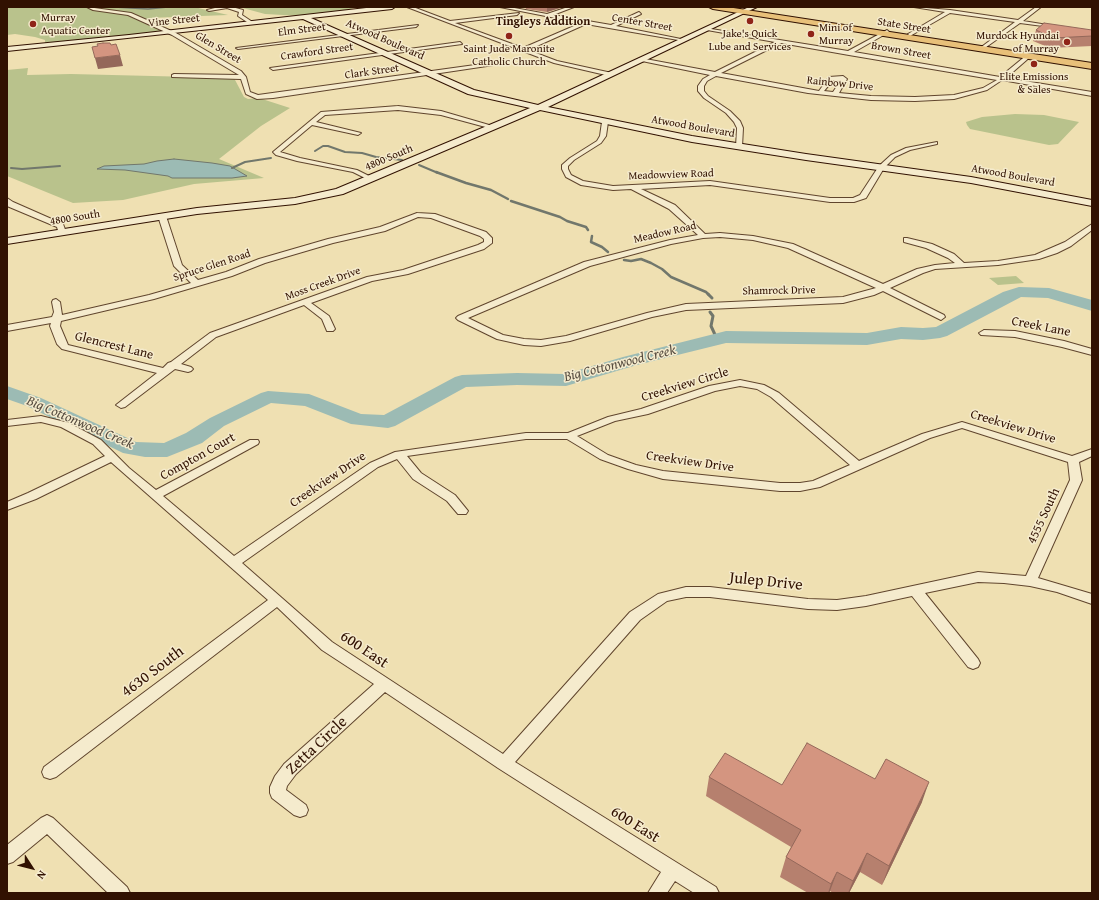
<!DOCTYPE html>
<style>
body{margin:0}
#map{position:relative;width:1099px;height:900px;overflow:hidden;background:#efe0b2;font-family:"Gentium Book Plus",serif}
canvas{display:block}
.frame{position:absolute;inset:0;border:8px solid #311101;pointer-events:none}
.north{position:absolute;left:12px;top:848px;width:40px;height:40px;-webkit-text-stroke:3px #f5ebcd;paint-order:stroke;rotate:126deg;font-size:11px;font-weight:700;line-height:16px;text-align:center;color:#311101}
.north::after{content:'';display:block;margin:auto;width:14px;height:18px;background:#311101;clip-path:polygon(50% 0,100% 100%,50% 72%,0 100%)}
</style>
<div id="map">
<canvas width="1099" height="900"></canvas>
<div class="frame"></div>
<div class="north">N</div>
</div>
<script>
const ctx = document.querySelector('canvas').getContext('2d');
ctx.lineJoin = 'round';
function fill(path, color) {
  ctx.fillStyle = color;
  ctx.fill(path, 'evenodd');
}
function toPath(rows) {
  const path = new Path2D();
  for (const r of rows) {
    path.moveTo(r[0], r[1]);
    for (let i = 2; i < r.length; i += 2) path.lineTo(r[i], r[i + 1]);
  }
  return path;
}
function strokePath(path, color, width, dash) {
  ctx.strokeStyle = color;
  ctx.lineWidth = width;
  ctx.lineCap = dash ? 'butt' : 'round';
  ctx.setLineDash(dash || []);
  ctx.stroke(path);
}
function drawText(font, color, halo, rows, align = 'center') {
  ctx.font = font + ' "Gentium Book Plus",serif';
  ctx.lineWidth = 3;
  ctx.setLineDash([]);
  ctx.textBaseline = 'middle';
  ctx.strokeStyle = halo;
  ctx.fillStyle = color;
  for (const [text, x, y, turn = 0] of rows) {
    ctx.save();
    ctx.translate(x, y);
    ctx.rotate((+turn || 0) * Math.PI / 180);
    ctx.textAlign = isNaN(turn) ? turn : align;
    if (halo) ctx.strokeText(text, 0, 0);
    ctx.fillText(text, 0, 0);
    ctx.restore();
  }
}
const green = toPath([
 [7,7,194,7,228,15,148,18,171,31,45,43,45,40,35,37,15,34,7,35],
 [239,7,348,7,356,10,301,16,265,14],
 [28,68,27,75,71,74,234,78,244,97,248,99,259,98,290,108,261,126,219,159,264,178,194,184,123,200,73,203,7,176,7,70],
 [1015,114,1044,115,1079,122,1058,144,1049,145,970,129,967,125,966,122,982,117],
 [1016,276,1024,283,998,285,989,278]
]);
const water = toPath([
 [174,159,212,163,230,166,247,176,232,178,172,178,168,176,125,170,97,169,104,166,144,164,157,161,174,159]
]);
const streamFar3 = toPath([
 [114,7,148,9,168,7]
]);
const streamFar2 = toPath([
 [315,151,323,146,328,146,345,152,362,153,376,157,402,160],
 [419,165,438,173],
 [11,168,22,169,60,166],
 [232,168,245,162,271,158]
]);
const streamFar1 = toPath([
 [436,172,466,183,491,190,508,199],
 [511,201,560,217,567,221,586,227,588,230],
 [592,236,591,242,602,247,608,252],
 [624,260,631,261,641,259,651,263,662,269,671,277,706,292,709,295]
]);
const stream = toPath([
 [708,294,712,298],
 [710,312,713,316,711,326,717,339]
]);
const river = toPath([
 [1019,287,1049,288,1092,300,1092,311,1048,298,1021,297,947,336,940,338,923,340,901,339,867,345,726,343,637,365,566,386,517,385,466,387,395,426,388,428,351,424,305,406,271,403,224,426,202,443,167,457,145,457,123,453,27,406,7,399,7,386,41,398,136,442,164,443,186,433,210,418,261,393,268,391,309,394,361,414,384,415,455,377,462,375,517,373,565,374,623,357,726,331,867,333,901,327,923,328,936,327,1003,292,1019,287]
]);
const street = toPath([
 [87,7,131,13,176,33,241,71,246,77,250,92,258,95,504,61,507,63,273,98,257,99,246,94,241,79,172,77,172,75,174,74,239,75,172,35,128,15,93,10,87,7],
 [219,7,232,7,243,10,242,15,254,23,250,24,238,16,239,12,227,8,209,11,207,10,219,7],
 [407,7,413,7,450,21,519,13,517,15,455,23,523,48,581,23,500,7,509,7,547,14,568,7,574,7,553,15,611,25,639,12,641,14,616,26,686,40,684,41,586,24,528,50,557,61,612,73,613,74,610,76,554,63,407,7],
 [914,7,950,10,1018,20,1036,7,1041,7,1023,21,1060,27,1058,28,1020,23,982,50,980,48,1015,22,950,13,910,36,908,34,945,12,914,7],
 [418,25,416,27,238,49,236,48,418,25],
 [705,28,848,51,887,30,889,32,854,52,1000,77,1028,54,1030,55,1030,57,1006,78,1092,92,1092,96,1002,80,987,90,954,99,915,101,871,100,808,93,716,76,707,81,704,86,704,91,708,96,730,111,740,121,743,128,742,147,739,149,736,147,737,128,734,122,726,113,704,98,698,91,698,86,703,79,710,75,637,60,640,58,715,72,775,42,707,30,705,28],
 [781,43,849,55,997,80,983,88,954,95,915,97,871,96,839,93,847,79,843,76,829,77,819,91,721,73,781,43],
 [833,80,841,80,833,92,824,91,833,80],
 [460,42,462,44,273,70,270,68,460,42],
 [398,106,441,111,496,127,493,129,441,115,398,110,325,115,316,122,361,133,358,135,312,125,280,152,300,158,357,170,373,178,374,179,371,181,353,172,297,161,276,155,273,152,321,112,398,106],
 [605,120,608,122,606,136,601,143,574,160,568,166,568,169,571,175,583,181,613,186,710,181,830,198,853,198,860,195,879,166,891,155,906,148,937,142,937,144,910,150,895,157,884,168,866,198,854,202,830,202,710,185,641,189,675,205,705,234,720,233,753,236,793,244,883,284,917,269,935,265,955,263,948,258,926,248,904,242,904,238,907,238,932,244,954,254,964,263,998,261,1035,255,1065,242,1092,224,1092,230,1071,246,1057,253,1039,259,998,265,935,269,923,273,890,288,944,315,945,317,941,320,883,291,874,295,843,303,686,310,652,317,570,341,541,346,524,345,497,339,458,320,456,318,458,316,584,262,670,240,698,235,669,209,631,189,613,190,581,185,566,177,562,169,562,165,570,158,597,141,600,136,602,122,605,120],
 [720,237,753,240,788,248,876,288,843,297,686,304,647,313,566,336,541,340,524,339,503,335,468,318,590,266,671,244,703,238,720,237],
 [7,198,13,202,63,224,66,232,65,234,59,234,57,227,7,206,7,198],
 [417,213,435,214,486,232,492,238,492,243,484,249,408,274,372,281,311,303,329,316,335,329,333,331,327,331,322,319,304,305,216,337,181,364,191,367,193,369,191,371,188,372,175,369,125,407,121,408,116,405,157,373,62,349,57,344,50,326,51,323,7,331,7,325,52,317,54,312,52,302,53,300,56,299,60,302,62,315,149,295,191,283,174,266,158,216,159,214,162,214,166,216,182,265,198,280,226,272,259,259,328,239,380,227,417,213],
 [418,217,431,218,480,236,484,239,484,242,478,245,403,270,367,277,210,333,171,362,168,363,163,368,68,345,60,326,61,321,154,299,232,276,265,263,333,243,385,231,418,217],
 [984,330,1015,331,1064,341,1092,349,1092,355,1062,347,1015,337,981,335,979,333,984,330],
 [740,380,764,385,779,393,859,461,922,434,962,422,1072,456,1092,449,1092,456,1079,462,1082,480,1038,578,1092,594,1092,604,1057,592,1030,586,1004,583,978,582,925,593,978,659,980,663,978,667,973,669,968,667,912,596,866,606,837,610,808,609,710,597,686,597,667,601,640,620,515,762,716,887,719,893,694,893,675,881,667,893,648,893,661,872,498,768,385,692,296,774,287,786,286,790,306,805,308,810,306,815,300,817,294,815,272,798,270,793,270,787,275,776,284,764,374,684,322,650,277,607,56,777,50,779,44,777,42,772,44,767,268,600,111,462,36,499,7,510,7,502,28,493,105,456,93,444,61,427,41,422,7,426,7,420,41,416,69,423,101,440,129,468,156,490,250,440,258,440,259,442,258,444,163,496,234,556,370,463,395,452,526,433,568,433,608,417,641,409,709,386,740,380],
 [740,386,757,389,771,397,850,465,813,481,800,483,780,483,663,471,636,465,608,455,577,436,615,421,648,414,715,391,740,386],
 [962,428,1068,462,1070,480,1026,576,978,572,866,596,837,600,808,599,710,587,686,587,658,594,630,612,503,754,332,642,242,563,378,467,397,459,413,479,447,501,458,514,466,514,468,511,455,495,421,473,407,456,526,439,567,439,600,459,628,469,663,479,780,491,800,491,820,487,930,438,962,428],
 [47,815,53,818,127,887,130,893,108,893,47,834,13,862,7,864,7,845,41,818,47,815]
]);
const secondary = toPath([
 [375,7,395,7,392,9,311,18,474,90,538,105,749,7,757,7,548,107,692,136,806,154,971,177,1092,200,1092,206,971,183,806,160,692,142,540,110,343,194,295,204,197,214,7,244,7,238,197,208,295,198,336,189,530,108,468,94,303,19,7,51,7,47,129,35,375,7]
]);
const primary = toPath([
 [709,7,727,7,1092,63,1092,69,713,9,709,7]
]);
const wall = toPath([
 [525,7,563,7,547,12,526,9],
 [1036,30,1092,30,1092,46,1050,48,1033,41],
 [709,777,782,785,875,779,922,802,882,885,860,872,849,893,833,893,830,891,829,893,808,893,780,877,786,857,791,847,706,796]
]);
const shadedWall = toPath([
 [547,7,563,7,547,12],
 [120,55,123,66,98,69,95,58],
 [929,782,922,802,882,885,889,866],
 [867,853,860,872,849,893,848,893,853,881],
 [837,872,830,891,829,893,828,893,831,884]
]);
const building = toPath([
 [1044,23,1092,30,1092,36,1053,38,1036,30,1044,23],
 [103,43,110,43,111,45,116,44,120,55,95,58,92,47,98,46,97,44,103,43],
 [807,743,875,779,886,759,929,782,889,866,867,853,853,881,837,872,831,884,786,857,801,830,709,777,725,753,782,785,807,743]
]);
const markers = [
 [750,21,4,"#8f2418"],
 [33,24,4,"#8f2418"],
 [811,34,4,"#8f2418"],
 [509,36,4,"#8f2418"],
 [1067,42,4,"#8f2418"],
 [1034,64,4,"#8f2418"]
];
const farPoinames = [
 ["Murray",41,18,"left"],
 ["Aquatic Center",41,31,"left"],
 ["Mini of",819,28,"left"],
 ["Murray",819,41,"left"],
 ["Jake's Quick",750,34],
 ["Lube and Services",750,47],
 ["Murdock Hyundai",1059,36,"right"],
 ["of Murray",1059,49,"right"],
 ["Saint Jude Maronite",509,49],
 ["Catholic Church",509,62],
 ["Elite Emissions",1034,77],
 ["& Sales",1034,90]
];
const farStreetnames = [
 ["Vine Street",174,21,-6],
 ["Center Street",642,23,10],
 ["State Street",904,26,9],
 ["Elm Street",302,30,-7],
 ["Atwood Boulevard",385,40,24],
 ["Glen Street",218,48,31],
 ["Brown Street",901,51,10],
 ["Crawford Street",317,52,-8],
 ["Clark Street",372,72,-8],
 ["Rainbow Drive",840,84,6],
 ["Atwood Boulevard",693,127,10],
 ["4800 South",389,158,-23],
 ["Meadowview Road",671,175,-2],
 ["Atwood Boulevard",1013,176,10],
 ["4800 South",75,218,-9],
 ["Meadow Road",665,233,-13],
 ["Spruce Glen Road",212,266,-18],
 ["Moss Creek Drive",323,284,-20],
 ["Shamrock Drive",779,291,-1]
];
const farNeighbourhoodnames = [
 ["Tingleys Addition",543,22]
];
const streetNames = [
 ["Creek Lane",1041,327,11],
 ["Glencrest Lane",114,346,14],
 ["Creekview Circle",685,385,-17],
 ["Creekview Drive",1013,427,17],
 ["Compton Court",198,457,-29],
 ["Creekview Drive",690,462,8],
 ["Creekview Drive",328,480,-34],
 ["4555 South",1044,516,-65]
];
const waterNames = [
 ["Big Cottonwood Creek",620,364,-14],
 ["Big Cottonwood Creek",80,423,23]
];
const nearStreetnames = [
 ["Julep Drive",766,582,6],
 ["600 East",364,650,34],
 ["4630 South",153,672,-37],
 ["Zetta Circle",317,746,-43],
 ["600 East",635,825,32]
];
fill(green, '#b9c28c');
fill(water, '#9cbbb4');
strokePath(water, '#71776c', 1);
strokePath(streamFar3, '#71776c', 1.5);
strokePath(streamFar2, '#71776c', 2);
strokePath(streamFar1, '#71776c', 2.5);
strokePath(stream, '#71776c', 3);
fill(river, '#9cbbb4');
strokePath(street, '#60452d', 2);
strokePath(secondary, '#311101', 2);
strokePath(primary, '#311101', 2);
fill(street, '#f5ebcd');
fill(secondary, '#f5ebcd');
fill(primary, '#e8c079');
fill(wall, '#b6806e');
fill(shadedWall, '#94685a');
fill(building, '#d49580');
strokePath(building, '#94685a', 1);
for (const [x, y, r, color] of markers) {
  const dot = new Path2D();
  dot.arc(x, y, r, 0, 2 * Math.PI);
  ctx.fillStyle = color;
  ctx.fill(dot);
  strokePath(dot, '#f5ebcd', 1.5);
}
drawText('11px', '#311101', '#f5ebcd', farPoinames);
drawText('11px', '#311101', '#f5ebcd', farStreetnames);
drawText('bold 12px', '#311101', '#f5ebcd', farNeighbourhoodnames);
drawText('13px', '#311101', '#f5ebcd', streetNames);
drawText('italic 14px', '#564c40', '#f5ebcd', waterNames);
drawText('16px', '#311101', '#f5ebcd', nearStreetnames);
</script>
